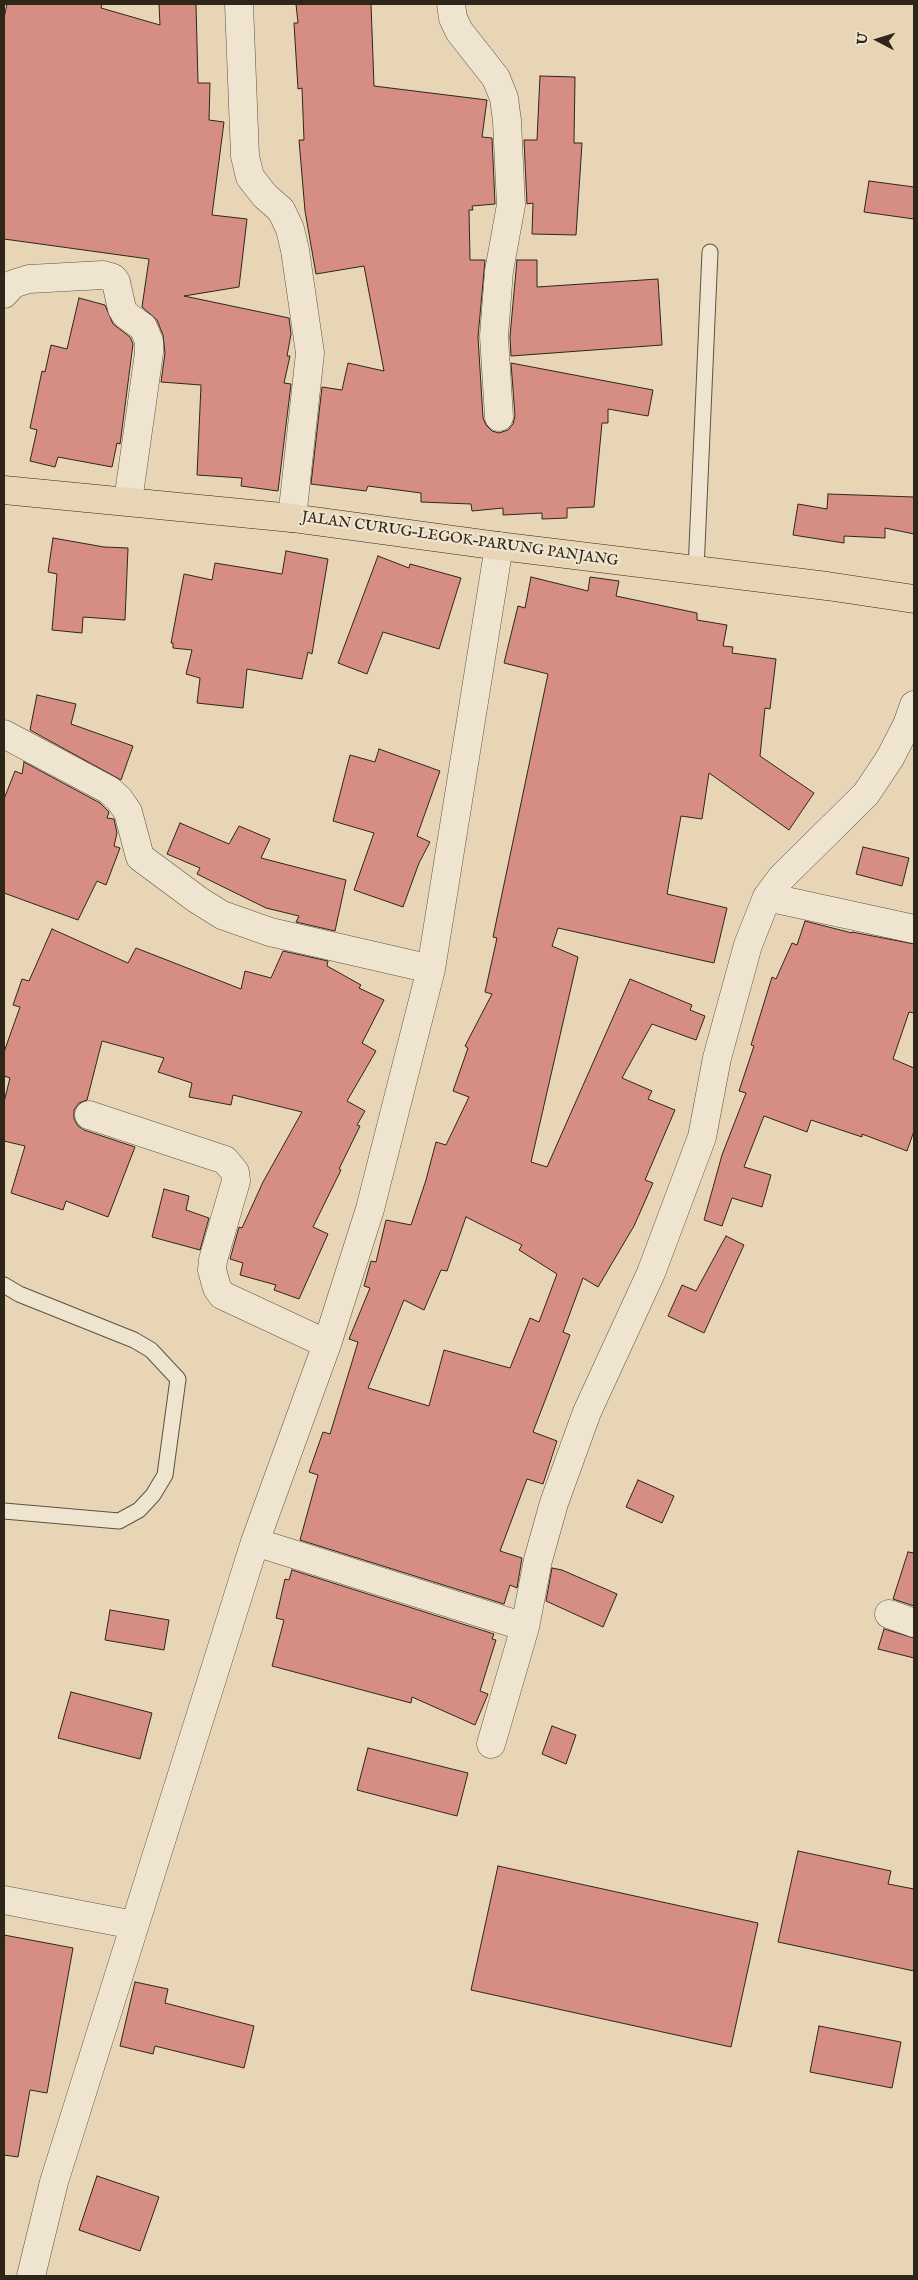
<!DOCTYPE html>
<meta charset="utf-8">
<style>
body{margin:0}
#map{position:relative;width:918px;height:2280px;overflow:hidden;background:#e7d5b6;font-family:"IM FELL English",serif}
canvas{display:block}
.frame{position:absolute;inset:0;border:5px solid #2f261a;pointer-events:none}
.north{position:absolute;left:853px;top:15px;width:50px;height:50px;-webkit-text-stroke:4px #efe4d0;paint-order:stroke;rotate:275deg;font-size:14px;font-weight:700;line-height:20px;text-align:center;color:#2f261a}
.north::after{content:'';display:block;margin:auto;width:18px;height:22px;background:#2f261a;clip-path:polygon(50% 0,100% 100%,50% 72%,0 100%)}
</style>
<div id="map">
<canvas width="918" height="2280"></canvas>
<div class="frame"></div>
<div class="north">U</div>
</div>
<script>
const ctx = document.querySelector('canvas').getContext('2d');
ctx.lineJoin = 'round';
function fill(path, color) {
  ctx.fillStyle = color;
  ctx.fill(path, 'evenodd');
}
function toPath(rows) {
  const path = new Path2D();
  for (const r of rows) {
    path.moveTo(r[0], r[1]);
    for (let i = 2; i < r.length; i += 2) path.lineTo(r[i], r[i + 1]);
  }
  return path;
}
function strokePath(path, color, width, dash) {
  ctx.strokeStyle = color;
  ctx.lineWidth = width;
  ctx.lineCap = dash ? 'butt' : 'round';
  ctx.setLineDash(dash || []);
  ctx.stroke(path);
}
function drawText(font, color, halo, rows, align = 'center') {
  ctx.font = font + ' "IM FELL English",serif';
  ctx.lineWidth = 4.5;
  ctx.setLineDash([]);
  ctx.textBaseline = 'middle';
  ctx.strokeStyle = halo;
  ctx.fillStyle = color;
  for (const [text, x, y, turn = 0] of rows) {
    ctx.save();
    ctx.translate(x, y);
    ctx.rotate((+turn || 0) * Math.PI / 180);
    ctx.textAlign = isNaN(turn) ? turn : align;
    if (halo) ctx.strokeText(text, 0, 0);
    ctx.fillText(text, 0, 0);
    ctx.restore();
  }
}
const building = toPath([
 [7,4,102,4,101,8,160,25,159,4,196,4,198,83,210,83,209,120,224,122,212,215,247,219,239,287,184,296,289,318,291,334,287,356,290,356,284,383,291,384,278,491,241,486,242,478,197,475,201,385,161,382,165,353,163,335,157,320,142,307,149,259,4,239,4,18,7,4],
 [296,4,371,4,374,86,487,100,482,137,492,138,495,204,472,206,473,210,469,210,470,260,485,260,478,337,483,418,486,425,492,431,499,433,508,430,513,424,515,416,511,363,653,390,648,416,608,409,608,423,602,423,594,507,567,508,567,518,542,519,542,513,503,515,503,508,472,511,471,504,421,502,421,493,368,486,366,491,311,484,322,387,342,390,348,363,384,371,364,266,316,274,305,211,299,140,304,140,302,88,298,89,294,23,298,23,296,4],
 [540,76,575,77,574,143,582,143,576,235,532,234,533,203,527,204,524,140,537,140,540,76],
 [869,181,914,187,914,219,864,212,869,181],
 [517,260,537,260,537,287,658,279,662,345,511,356,510,336,517,260],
 [79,298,105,305,113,324,130,337,133,344,121,437,120,444,117,443,112,467,58,457,55,467,30,461,37,430,30,428,42,371,45,372,51,345,67,349,79,298],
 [828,494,914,497,914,534,885,528,885,538,844,536,844,543,793,535,798,504,827,509,828,494],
 [53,538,104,547,128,548,125,620,83,617,82,633,52,630,57,574,48,572,53,538],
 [286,551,328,559,312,654,308,652,302,679,247,669,243,708,197,703,200,678,186,674,192,650,173,648,173,643,171,643,184,574,212,580,215,563,282,574,286,551],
 [378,556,409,568,410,564,461,578,439,649,383,632,367,674,338,663,378,556],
 [531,577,588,591,590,577,619,581,616,596,697,613,697,620,727,625,723,646,733,647,732,653,776,659,770,709,765,708,760,756,814,793,789,830,709,773,702,819,681,816,667,894,727,908,714,963,558,928,552,946,578,957,531,1162,547,1167,630,979,692,1005,690,1010,705,1016,696,1040,652,1024,622,1078,652,1091,648,1099,675,1110,645,1180,653,1183,634,1226,598,1287,583,1278,563,1332,570,1335,533,1432,557,1441,543,1484,527,1479,500,1551,522,1558,517,1588,510,1585,504,1604,300,1540,318,1475,309,1472,323,1432,330,1434,352,1362,358,1342,349,1339,370,1288,364,1286,371,1261,376,1262,386,1220,411,1225,426,1180,436,1142,446,1145,469,1097,453,1091,468,1048,465,1046,492,994,485,992,497,938,493,937,548,674,504,663,518,606,525,608,531,577],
 [466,1217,522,1245,519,1250,557,1274,539,1322,530,1318,510,1368,444,1350,429,1406,368,1388,404,1300,424,1310,441,1270,447,1271,466,1217],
 [37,695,76,704,71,724,133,746,121,780,30,730,37,695],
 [379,749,440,771,417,836,430,842,419,863,403,907,354,890,374,833,333,821,350,755,375,762,379,749],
 [24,762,100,803,109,812,107,818,114,819,117,833,114,846,120,848,106,885,97,881,78,920,4,893,4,799,15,771,22,774,24,762],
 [180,823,229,844,239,826,270,839,261,858,346,880,335,931,296,922,299,916,266,908,197,874,200,868,167,854,180,823],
 [863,847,909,858,902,886,856,874,863,847],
 [805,921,852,933,852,932,914,944,914,1013,909,1012,893,1059,914,1068,914,1131,907,1151,862,1134,862,1137,811,1120,807,1132,764,1116,744,1167,771,1175,762,1207,732,1198,722,1226,704,1220,722,1155,746,1093,739,1091,754,1046,751,1045,772,977,776,979,792,943,797,945,805,921],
 [52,929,128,963,136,948,241,989,245,971,271,978,283,951,328,961,327,966,361,985,359,988,384,1000,362,1043,376,1051,347,1101,365,1111,357,1125,360,1126,339,1169,341,1170,313,1227,328,1234,299,1299,274,1290,276,1285,240,1275,243,1263,230,1259,239,1227,242,1228,263,1182,302,1112,233,1095,231,1105,189,1097,192,1083,158,1072,164,1058,102,1041,87,1100,79,1103,74,1110,74,1119,78,1126,84,1130,135,1147,108,1217,66,1201,63,1210,11,1193,25,1146,4,1141,4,1102,10,1078,4,1076,4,1052,20,1007,13,1005,22,979,29,981,52,929],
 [164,1189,189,1196,186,1210,209,1218,200,1250,152,1237,164,1189],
 [726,1236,744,1245,704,1333,668,1316,682,1285,696,1291,726,1236],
 [638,1480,674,1496,662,1523,626,1507,638,1480],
 [908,1552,914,1553,914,1606,893,1599,908,1552],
 [552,1568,562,1570,617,1594,603,1627,546,1601,552,1568],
 [292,1570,494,1634,492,1639,496,1640,480,1691,488,1694,475,1725,412,1697,411,1703,272,1666,284,1620,276,1618,285,1579,289,1580,292,1570],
 [110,1610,169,1620,164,1650,105,1640,110,1610],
 [884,1629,914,1638,914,1658,878,1649,884,1629],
 [71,1692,152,1713,140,1759,58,1738,71,1692],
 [552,1726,576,1735,566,1764,542,1754,552,1726],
 [368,1748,468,1773,457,1816,357,1790,368,1748],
 [798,1851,891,1871,888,1884,914,1889,914,1971,778,1942,798,1851],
 [498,1866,758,1923,731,2047,471,1990,498,1866],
 [4,1935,73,1948,47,2093,30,2090,18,2157,4,2155,4,1935],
 [135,1982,168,1989,165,2003,254,2026,244,2068,155,2046,153,2054,120,2046,135,1982],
 [819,2026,901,2042,892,2088,810,2072,819,2026],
 [97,2176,159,2197,140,2251,79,2230,97,2176]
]);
const service = toPath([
 [696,570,710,252],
 [4,1285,19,1294,134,1340,151,1350,178,1379,165,1475,153,1495,139,1510,119,1521,4,1511]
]);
const minor = toPath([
 [239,4,245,156,250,177,265,196,281,210,290,229,295,250,310,353,292,518],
 [451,4,453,18,459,31,496,78,504,98,507,121,511,205,499,271,494,336,499,417],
 [4,294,13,284,29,279,103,275,113,278,116,282,122,309,126,315,143,327,149,341,149,353,128,501],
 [4,734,109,790,119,799,128,812,140,857,198,900,222,915,270,932,431,969],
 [767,897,914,929],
 [89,1115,225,1160,235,1172,236,1181,213,1260,212,1270,217,1288,222,1295,327,1344],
 [255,1542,525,1627],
 [889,1614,914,1623],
 [491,1744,525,1627,538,1560,554,1503,587,1412,651,1273,702,1137,717,1058,748,945,767,897,781,878,866,794,890,758,907,725,914,705],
 [4,1900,134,1925],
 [31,2276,54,2182,255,1542,327,1344,370,1209,431,969,499,546]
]);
const primary = toPath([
 [4,490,292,518,499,546,827,586,914,599]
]);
const streetNames = [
 ["JALAN CURUG–LEGOK–PARUNG PANJANG",460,540,8]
];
fill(building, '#d58d84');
strokePath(building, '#2f261a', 1);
strokePath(service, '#5d5241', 17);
strokePath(minor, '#5d5241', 29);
strokePath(primary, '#2f261a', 29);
strokePath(service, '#efe4d0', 15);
strokePath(minor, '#efe4d0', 28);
strokePath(primary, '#e7d5b6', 28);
drawText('15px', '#2f261a', '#efe4d0', streetNames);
</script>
